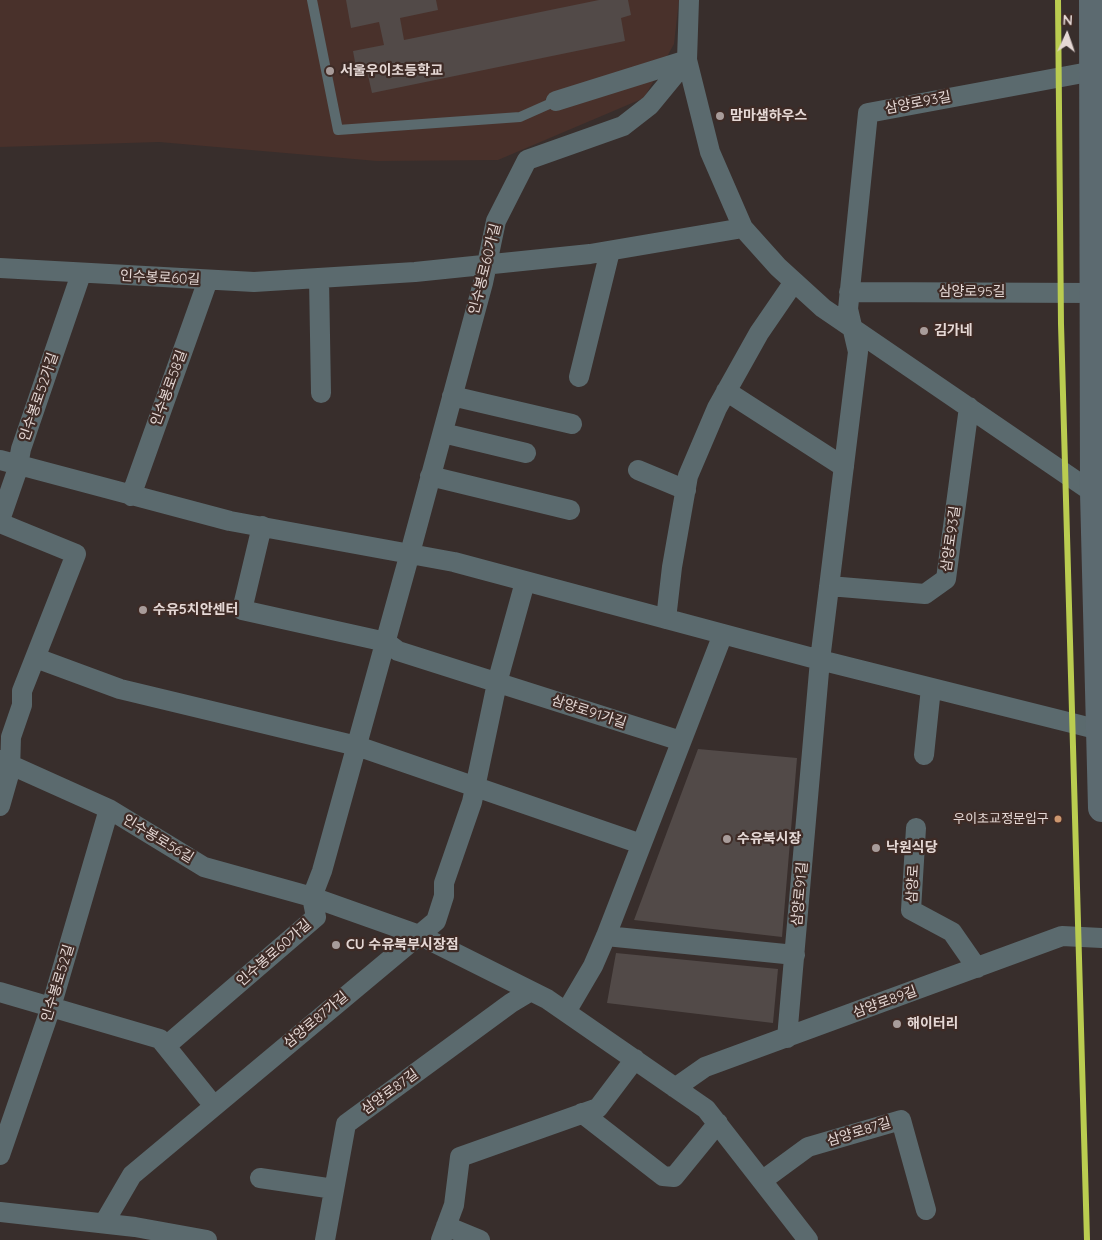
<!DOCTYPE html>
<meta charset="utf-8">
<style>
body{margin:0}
#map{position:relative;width:1102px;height:1240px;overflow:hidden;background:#382e2c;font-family:Quicksand,sans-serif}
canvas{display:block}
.north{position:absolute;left:1042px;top:10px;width:50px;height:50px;-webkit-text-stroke:4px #3e2b26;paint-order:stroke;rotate:3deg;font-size:14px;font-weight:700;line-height:20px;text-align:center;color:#e5d8d5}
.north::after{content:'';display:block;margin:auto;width:18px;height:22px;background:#e5d8d5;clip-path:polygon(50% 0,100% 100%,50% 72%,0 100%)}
</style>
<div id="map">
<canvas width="1102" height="1240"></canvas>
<div class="north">N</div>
</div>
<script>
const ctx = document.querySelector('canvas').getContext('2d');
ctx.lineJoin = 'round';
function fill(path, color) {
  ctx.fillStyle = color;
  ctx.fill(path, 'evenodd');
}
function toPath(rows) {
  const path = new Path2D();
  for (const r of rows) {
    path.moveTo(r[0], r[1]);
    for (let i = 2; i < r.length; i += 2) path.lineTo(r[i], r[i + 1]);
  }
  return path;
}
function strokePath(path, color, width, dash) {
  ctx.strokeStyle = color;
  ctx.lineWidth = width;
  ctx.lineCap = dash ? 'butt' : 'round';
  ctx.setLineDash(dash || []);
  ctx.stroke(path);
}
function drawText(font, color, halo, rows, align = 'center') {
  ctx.font = font + ' Quicksand,"Noto Sans KR",sans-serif';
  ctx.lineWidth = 4.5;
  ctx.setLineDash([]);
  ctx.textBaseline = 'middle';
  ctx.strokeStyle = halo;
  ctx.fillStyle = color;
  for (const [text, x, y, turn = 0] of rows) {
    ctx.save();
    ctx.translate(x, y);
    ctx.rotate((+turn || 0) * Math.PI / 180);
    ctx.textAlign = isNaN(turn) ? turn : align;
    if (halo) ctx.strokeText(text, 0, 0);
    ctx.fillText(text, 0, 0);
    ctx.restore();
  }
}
const built = toPath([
 [0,0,679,0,674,44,644,98,498,160,377,161,159,142,0,147]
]);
const building = toPath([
 [346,0,436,0,438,10,400,18,404,40,599,0,628,0,631,15,621,18,625,41,372,93,367,71,357,73,353,51,384,45,379,22,351,28],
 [698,749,797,758,782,937,634,920],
 [616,953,778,969,773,1023,607,1003]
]);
const service = toPath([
 [312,0,338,130,520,117,556,101]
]);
const minor = toPath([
 [689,0,687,60,710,152,743,228,778,267,823,308,1101,498],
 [556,101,687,60],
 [0,268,254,282,415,272,590,254,743,228],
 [319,278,321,393],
 [849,292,1095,293],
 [579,377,610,251],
 [726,391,844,467],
 [452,396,572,424],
 [443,433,526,453],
 [0,460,230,521,454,562,820,660,1100,730],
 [638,470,686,490],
 [430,476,570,510],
 [131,496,208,280],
 [0,520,17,471,21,449,81,274],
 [0,523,76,554,22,691,22,705,11,737,10,771,0,806],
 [262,526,242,610,386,642,398,651,681,741],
 [829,586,925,594,946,579,969,407],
 [666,619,672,567,688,476,717,408,759,333,794,282],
 [36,658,120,689,357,746,641,844],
 [924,755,931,688],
 [0,760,109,809,204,867,312,897,419,935,547,999,706,1109,808,1240],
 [916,828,911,910,952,932,977,968],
 [606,936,795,955],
 [0,992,160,1039,214,1106],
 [566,1012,593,966,606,936,723,634],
 [787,1038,820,660,858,352,848,309,868,113,1094,71],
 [166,1046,316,917,312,897,322,871,410,553,483,283,496,221,527,160,623,126,650,105,687,60],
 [675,1088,705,1067,1062,936,1102,938],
 [582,1113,663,1176,674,1177,718,1123],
 [0,1155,51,1007,109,809],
 [260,1178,334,1189],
 [763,1180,808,1147,901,1120,926,1210],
 [0,1212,135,1227,207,1240],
 [104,1223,132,1175,436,921,444,896,444,883,472,802,497,683,525,582],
 [446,1226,480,1240],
 [325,1240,346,1124,511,1003,531,991],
 [441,1240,454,1205,460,1157,598,1108,635,1059]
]);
const secondary = toPath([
 [1093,0,1094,493,1102,808]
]);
const rail1 = toPath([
 [1058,0,1061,324,1087,1240]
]);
const markers = [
 [330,71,5,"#a89c9a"],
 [720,116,5,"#a89c9a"],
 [924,331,5,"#a89c9a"],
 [143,610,5,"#a89c9a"],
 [1058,819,4.5,"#cd976f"],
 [727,839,5,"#a89c9a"],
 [876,848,5,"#a89c9a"],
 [336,945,5,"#a89c9a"],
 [897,1024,5,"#a89c9a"]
];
const busNames = [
 ["우이초교정문입구",1049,819]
];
const poiNames = [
 ["서울우이초등학교",340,71],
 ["맘마샘하우스",730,116],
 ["김가네",934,331],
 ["수유5치안센터",153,610],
 ["수유북시장",737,839],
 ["낙원식당",886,848],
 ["CU 수유북부시장점",346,945],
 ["해이터리",907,1024]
];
const streetNames = [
 ["삼양로93길",918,103,-11],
 ["인수봉로60가길",485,269,-76],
 ["인수봉로60길",160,278,3],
 ["삼양로95길",972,292],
 ["인수봉로58길",169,388,-70],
 ["인수봉로52가길",39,397,-71],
 ["삼양로93길",951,539,-82],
 ["삼양로91가길",589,712,18],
 ["인수봉로56길",158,839,31],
 ["삼양로",913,884,-87],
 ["삼양로91길",800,894,-85],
 ["인수봉로60가길",274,953,-41],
 ["인수봉로52길",58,983,-73],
 ["삼양로89길",885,1002,-20],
 ["삼양로87가길",316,1020,-40],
 ["삼양로87길",390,1092,-36],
 ["삼양로87길",859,1132,-17]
];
fill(built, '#49312b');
fill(building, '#524a48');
strokePath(service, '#5b6a6e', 10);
strokePath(minor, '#5b6a6e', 20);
strokePath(secondary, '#5c6a70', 28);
strokePath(rail1, '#bacc50', 6);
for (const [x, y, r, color] of markers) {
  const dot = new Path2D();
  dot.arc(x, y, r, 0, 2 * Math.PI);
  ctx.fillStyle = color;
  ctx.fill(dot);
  strokePath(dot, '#3e2b26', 2);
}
drawText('13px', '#e5d8d5', '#3e2b26', busNames, 'right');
drawText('bold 14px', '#e5d8d5', '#3e2b26', poiNames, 'left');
drawText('14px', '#e5d8d5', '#3e2b26', streetNames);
</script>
